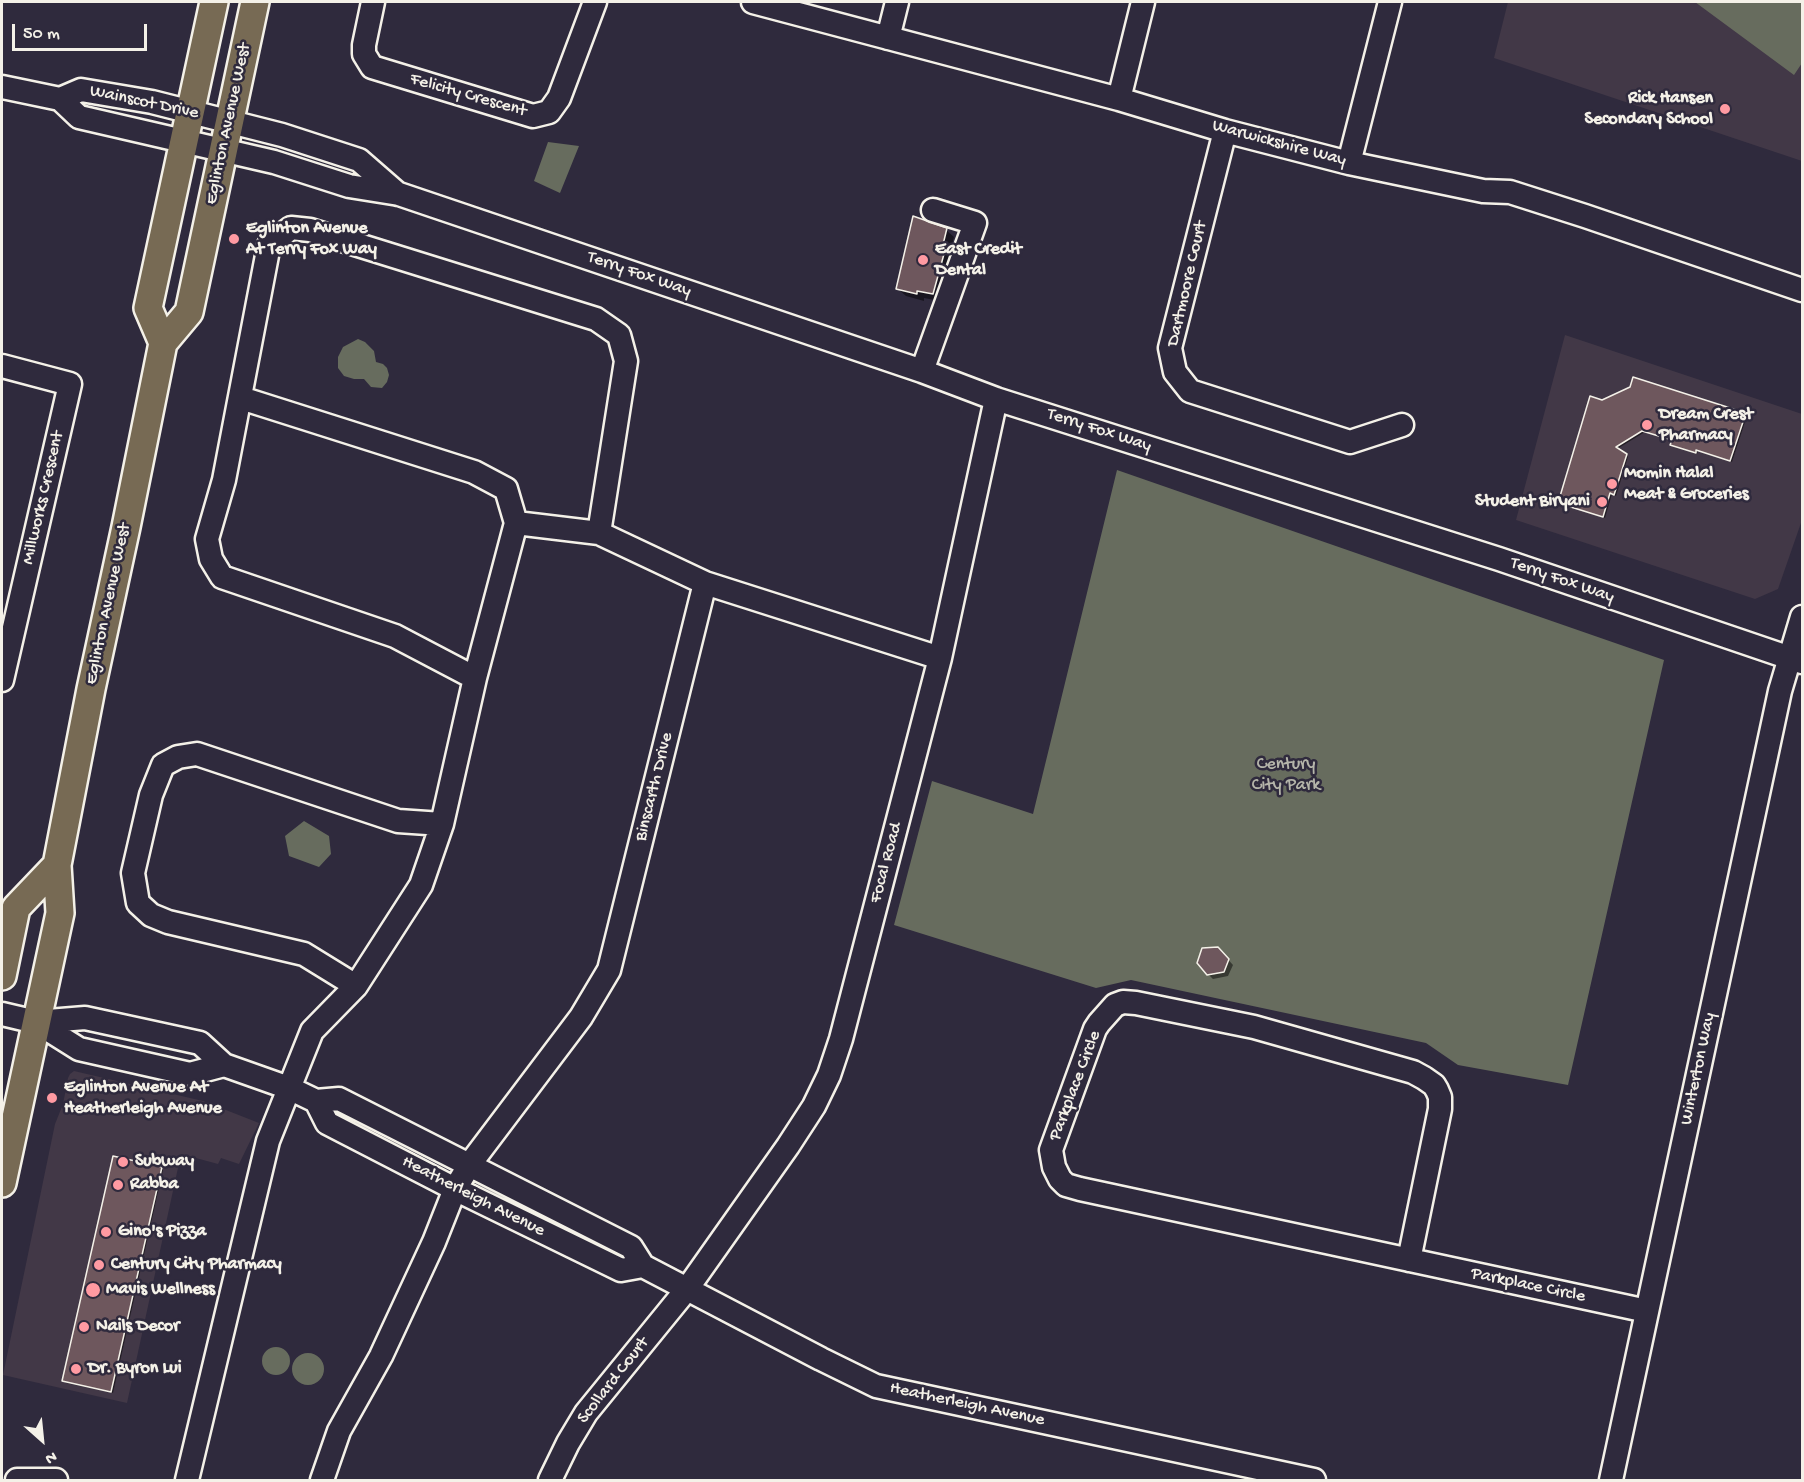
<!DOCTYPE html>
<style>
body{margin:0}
#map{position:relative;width:1804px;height:1482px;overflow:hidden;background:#2f2a3d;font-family:"Gochi Hand",sans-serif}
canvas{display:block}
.frame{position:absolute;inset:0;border:3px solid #f4f1e8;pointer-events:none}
.north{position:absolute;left:12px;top:1410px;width:60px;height:60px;-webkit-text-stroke:4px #2f2a3d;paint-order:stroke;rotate:153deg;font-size:16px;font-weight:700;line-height:24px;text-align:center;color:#f4f1e8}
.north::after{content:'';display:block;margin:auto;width:21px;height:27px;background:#f4f1e8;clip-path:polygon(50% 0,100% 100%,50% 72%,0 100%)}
.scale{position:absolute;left:12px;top:24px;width:135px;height:27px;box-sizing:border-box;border:3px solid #f4f1e8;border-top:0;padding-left:8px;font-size:18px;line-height:21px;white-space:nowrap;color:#f4f1e8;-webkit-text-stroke:4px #2f2a3d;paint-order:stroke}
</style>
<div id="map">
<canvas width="1804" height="1482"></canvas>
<div class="frame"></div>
<div class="north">N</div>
<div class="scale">50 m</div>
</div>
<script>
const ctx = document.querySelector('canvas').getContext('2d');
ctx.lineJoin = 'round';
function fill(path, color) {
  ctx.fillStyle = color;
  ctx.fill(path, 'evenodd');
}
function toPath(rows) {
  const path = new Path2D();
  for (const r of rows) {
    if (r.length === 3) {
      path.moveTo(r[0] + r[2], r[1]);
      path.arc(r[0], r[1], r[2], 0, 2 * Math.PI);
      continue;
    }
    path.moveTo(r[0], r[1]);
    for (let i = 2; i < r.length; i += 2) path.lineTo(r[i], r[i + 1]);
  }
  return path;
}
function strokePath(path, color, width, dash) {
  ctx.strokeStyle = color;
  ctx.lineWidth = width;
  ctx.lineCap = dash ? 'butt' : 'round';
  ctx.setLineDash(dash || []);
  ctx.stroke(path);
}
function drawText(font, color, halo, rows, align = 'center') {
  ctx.font = font + ' "Gochi Hand",sans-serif';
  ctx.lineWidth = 5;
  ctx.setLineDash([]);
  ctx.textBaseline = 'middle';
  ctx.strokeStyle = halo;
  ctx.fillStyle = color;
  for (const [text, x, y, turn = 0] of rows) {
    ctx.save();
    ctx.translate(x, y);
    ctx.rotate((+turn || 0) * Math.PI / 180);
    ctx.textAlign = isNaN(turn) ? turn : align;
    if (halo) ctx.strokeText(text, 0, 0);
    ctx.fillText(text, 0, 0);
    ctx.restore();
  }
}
const built = toPath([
 [1508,2,1802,2,1802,161,1494,58],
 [1565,335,1802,414,1802,520,1778,589,1755,599,1516,520],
 [74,1071,203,1101,259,1123,239,1164,221,1158,218,1164,181,1154,127,1403,3,1375,55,1124,63,1104,68,1078,70,1074]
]);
const green = toPath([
 [1695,2,1802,2,1802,63,1794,75],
 [548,142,579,146,560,193,534,181],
 [358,339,365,342,374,351,376,362,383,364,387,368,389,375,387,382,382,388,371,387,364,379,354,379,344,376,338,368,338,357,343,347],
 [1117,470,1664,660,1568,1085,1458,1065,1426,1043,1131,980,1096,988,894,925,932,781,1033,814],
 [304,821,329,836,331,854,319,867,289,856,285,836],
 [276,1361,14],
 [308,1369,16]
]);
const shadow = toPath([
 [946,230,954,237,948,260,951,262,940,301,924,298,924,301,906,296,898,289],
 [1602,402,1745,414,1747,416,1732,462,1698,451,1697,454,1674,447,1672,445,1673,441,1645,432,1617,449,1628,457,1616,496,1612,494,1605,518,1559,503],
 [1223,954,1233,965,1228,976,1213,979,1208,974],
 [161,1168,163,1170,113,1393,66,1383,64,1381]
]);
const building = toPath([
 [913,216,947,228,941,253,944,254,933,294,917,291,917,294,896,289,913,216],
 [1633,377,1746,413,1730,461,1696,450,1696,453,1670,445,1672,440,1642,431,1616,447,1627,454,1614,495,1610,493,1603,517,1558,503,1590,396,1602,400,1630,387,1633,377],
 [1218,947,1229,959,1224,972,1207,975,1197,963,1202,948,1218,947],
 [113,1156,162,1167,111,1392,62,1381,113,1156]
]);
const minor = toPath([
 [373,2,364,45,364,54,372,67,533,116,549,112,559,98,595,2],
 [753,2,1119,99,1225,131,1349,163,1483,191,1510,192,1585,216,1802,290],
 [888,38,897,2],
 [2,87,60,99,79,117,274,162,349,186,399,194,922,371,996,399,1499,559,1802,662],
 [60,99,81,90,152,102,282,135,359,160,398,194],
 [1119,99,1143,2],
 [1225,131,1170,348,1175,372,1190,391,1350,442,1402,425],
 [1349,163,1390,2],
 [2,366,70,384,2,680],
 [922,371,975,223,933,210],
 [516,523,599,533,705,583,940,658],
 [475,678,395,636,222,577,211,559,207,539,224,480,269,245,291,228,310,230,596,319,619,335,626,361,599,533],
 [356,986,304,954,168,922,151,915,138,903,133,873,151,795,163,765,178,757,197,754,398,821,442,824],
 [2,1014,36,1022,85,1018,200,1043,224,1065,289,1088,316,1101,339,1099,631,1247,643,1266,821,1359,876,1386,1314,1480],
 [36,1022,79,1049,190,1074,224,1065],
 [316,1101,327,1123,455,1189,621,1270,643,1266],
 [1409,1260,1440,1109,1440,1097,1437,1090,1434,1085,1424,1078,1413,1072,1254,1027,1136,1003,1123,1002,1115,1005,1099,1023,1095,1029,1051,1150,1054,1167,1060,1179,1066,1185,1080,1189,1647,1311],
 [17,1480,56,1480],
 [187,1480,268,1141,312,1031,356,986,421,885,442,824,475,678,516,523,506,489,474,472,241,398],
 [322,1480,339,1431,381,1356,434,1242,455,1189,470,1164,581,1017,609,970,705,583],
 [550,1480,568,1443,586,1413,687,1289,788,1146,814,1106,829,1075,841,1039,940,658,996,399],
 [1611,1480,1780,691,1802,617]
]);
const major = toPath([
 [163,343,148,308,214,2],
 [2,976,16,908,57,865],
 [2,1183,60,913,57,865,91,689,126,527,163,343,189,312,255,2]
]);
const markers = [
 [1725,109,6,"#ff9aa2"],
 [234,239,6,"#ff9aa2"],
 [923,260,6,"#ff9aa2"],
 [1647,425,6,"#ff9aa2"],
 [1612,484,6,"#ff9aa2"],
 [1602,502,6,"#ff9aa2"],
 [52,1098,6,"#ff9aa2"],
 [123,1162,6,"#ff9aa2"],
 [118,1185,6,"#ff9aa2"],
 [106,1232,6,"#ff9aa2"],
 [99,1265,6,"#ff9aa2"],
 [93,1290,8,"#ff9aa2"],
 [84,1327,6,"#ff9aa2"],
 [76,1369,6,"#ff9aa2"]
];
const streetNames = [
 ["Felicity Crescent",468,96,16],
 ["Wainscot Drive",144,103,12],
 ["Eglinton Avenue West",229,124,-78],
 ["Warwickshire Way",1279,144,15],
 ["Terry Fox Way",639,275,19],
 ["Dartmoore Court",1188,284,-77],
 ["Terry Fox Way",1099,431,18],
 ["Millworks Crescent",44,498,-77],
 ["Terry Fox Way",1562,581,19],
 ["Eglinton Avenue West",109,604,-78],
 ["Binscarth Drive",655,787,-76],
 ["Focal Road",887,863,-75],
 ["Winterton Way",1699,1069,-78],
 ["Parkplace Circle",1076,1086,-69],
 ["Heatherleigh Avenue",473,1197,27],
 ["Parkplace Circle",1528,1286,12],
 ["Scollard Court",614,1381,-52],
 ["Heatherleigh Avenue",967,1405,12]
];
const poiNames = [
 ["Rick Hansen",1713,99,"right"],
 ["Secondary School",1713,120,"right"],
 ["Eglinton Avenue",246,229],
 ["At Terry Fox Way",246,250],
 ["East Credit",935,250],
 ["Dental",935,271],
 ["Dream Crest",1659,415],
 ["Pharmacy",1659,436],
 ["Momin Halal",1624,474],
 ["Meat & Groceries",1624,495],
 ["Student Biryani",1590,502,"right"],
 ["Eglinton Avenue At",64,1088],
 ["Heatherleigh Avenue",64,1109],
 ["Subway",135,1162],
 ["Rabba",130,1185],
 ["Gino's Pizza",118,1232],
 ["Century City Pharmacy",111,1265],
 ["Mavis Wellness",106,1290],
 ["Nails Decor",96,1327],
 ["Dr. Byron Lui",88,1369]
];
const parkNames = [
 ["Century",1286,765],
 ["City Park",1286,786]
];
fill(built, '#423847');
fill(green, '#676c5e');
fill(shadow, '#0007');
fill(building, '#6e575d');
strokePath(building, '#f4f1e8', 1.5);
strokePath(minor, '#f4f1e8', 27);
strokePath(major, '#f4f1e8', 32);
strokePath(minor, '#2f2a3d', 22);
strokePath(major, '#776a54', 27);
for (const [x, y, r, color] of markers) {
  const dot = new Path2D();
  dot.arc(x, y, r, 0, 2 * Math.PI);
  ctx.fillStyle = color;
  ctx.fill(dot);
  strokePath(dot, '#2f2a3d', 2);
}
drawText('18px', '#f4f1e8', '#2f2a3d', streetNames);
drawText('bold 18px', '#f4f1e8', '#2f2a3d', poiNames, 'left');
drawText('18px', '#b5b5aa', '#2f2a3d', parkNames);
</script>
